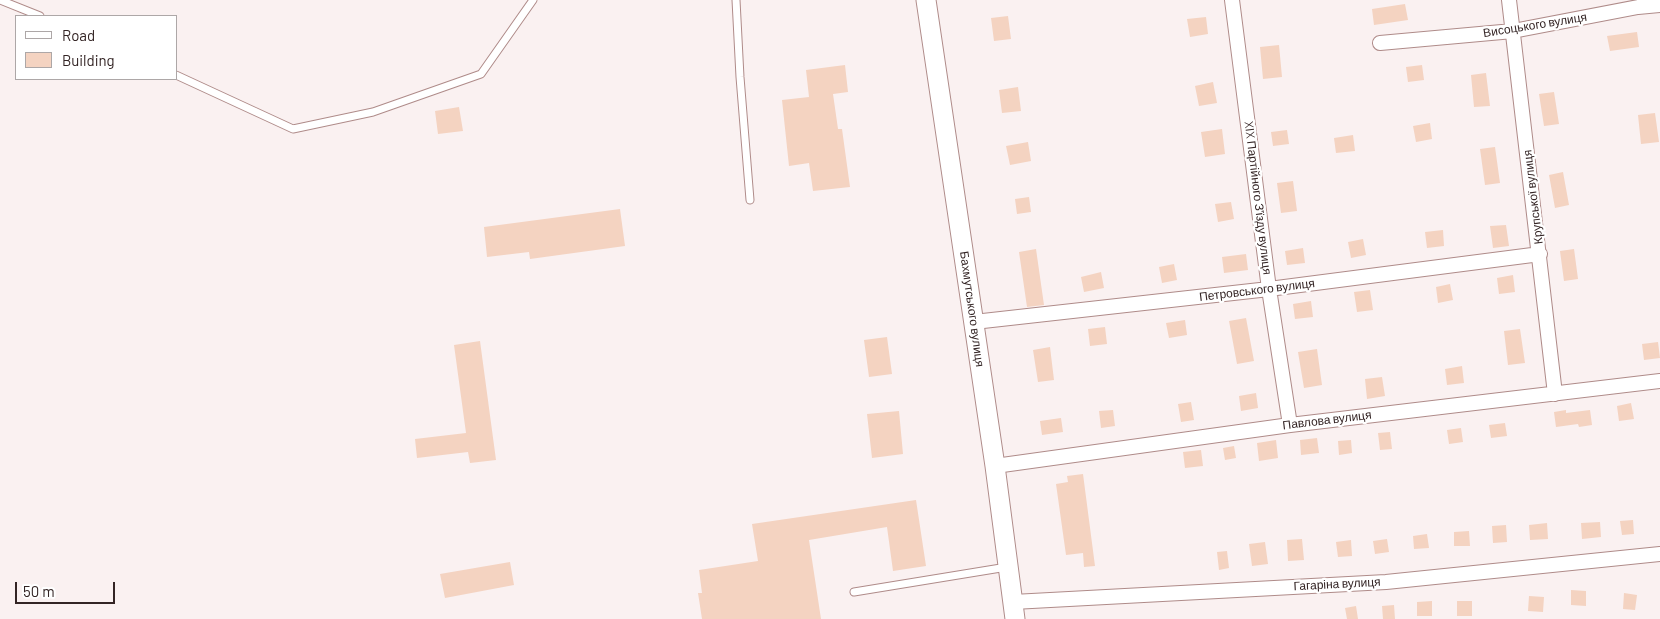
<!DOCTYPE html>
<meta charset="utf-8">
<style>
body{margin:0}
#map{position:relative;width:1660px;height:619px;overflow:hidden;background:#faf1f1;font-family:Barlow,sans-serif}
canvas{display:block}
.legend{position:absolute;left:15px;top:15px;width:162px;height:65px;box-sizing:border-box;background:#fff;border:1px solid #ada7a7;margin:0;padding:6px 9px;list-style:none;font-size:15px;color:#332424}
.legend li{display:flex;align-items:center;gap:10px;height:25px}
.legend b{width:25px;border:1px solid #ada7a7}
.scale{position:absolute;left:15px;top:582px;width:100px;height:22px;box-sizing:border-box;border:2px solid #332424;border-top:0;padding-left:6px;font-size:15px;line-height:18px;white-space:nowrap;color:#332424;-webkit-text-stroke:4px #fff;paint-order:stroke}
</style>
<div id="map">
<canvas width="1660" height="619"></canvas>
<ul class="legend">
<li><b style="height:6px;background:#fff"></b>Road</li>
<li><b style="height:14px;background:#f4d3c1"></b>Building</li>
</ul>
<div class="scale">50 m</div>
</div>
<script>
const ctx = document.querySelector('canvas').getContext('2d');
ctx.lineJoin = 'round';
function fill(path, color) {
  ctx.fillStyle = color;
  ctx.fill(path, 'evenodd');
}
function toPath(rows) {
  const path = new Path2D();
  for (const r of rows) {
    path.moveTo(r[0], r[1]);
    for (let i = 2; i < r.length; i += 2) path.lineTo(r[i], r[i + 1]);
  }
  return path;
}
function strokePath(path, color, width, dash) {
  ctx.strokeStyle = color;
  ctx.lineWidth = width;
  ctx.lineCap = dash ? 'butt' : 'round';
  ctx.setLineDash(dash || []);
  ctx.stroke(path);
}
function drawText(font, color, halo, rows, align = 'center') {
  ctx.font = font + ' Barlow,sans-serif';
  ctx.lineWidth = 4.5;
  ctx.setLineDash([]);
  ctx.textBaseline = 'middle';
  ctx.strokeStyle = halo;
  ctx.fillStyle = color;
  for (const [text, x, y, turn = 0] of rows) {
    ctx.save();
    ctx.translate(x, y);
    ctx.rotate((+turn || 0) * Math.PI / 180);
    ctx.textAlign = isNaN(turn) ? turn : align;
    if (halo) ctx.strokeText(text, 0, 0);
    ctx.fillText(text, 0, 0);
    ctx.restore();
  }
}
const building = toPath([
 [1405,4,1408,20,1374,25,1372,9],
 [1008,16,1011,39,994,41,991,18],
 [1206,17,1208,34,1190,37,1187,19],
 [1637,32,1639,47,1610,51,1607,36],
 [1279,45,1282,77,1263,79,1260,47],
 [845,65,848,92,833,94,838,129,842,129,850,187,813,191,809,163,789,166,782,100,809,97,806,70],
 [1422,65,1424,80,1408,82,1406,67],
 [1486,73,1490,106,1474,107,1471,75],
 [1213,82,1217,103,1199,106,1195,86],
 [1018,87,1021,111,1002,113,999,90],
 [1554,92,1559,124,1544,126,1539,94],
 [459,107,463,131,438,134,435,111],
 [1655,113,1659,142,1641,144,1638,115],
 [1430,123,1432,139,1416,142,1413,126],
 [1222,129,1225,154,1205,157,1201,132],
 [1287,130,1289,144,1273,146,1271,132],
 [1353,135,1355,151,1336,153,1334,138],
 [1028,142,1031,161,1010,165,1006,146],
 [1495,147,1500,183,1485,185,1480,149],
 [1563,172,1569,205,1555,208,1549,175],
 [1293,181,1297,211,1281,213,1277,183],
 [1029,197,1031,212,1017,214,1015,199],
 [1231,202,1234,219,1218,222,1215,204],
 [620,209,625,246,530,259,529,252,487,257,484,227],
 [1506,225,1509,246,1493,248,1490,226],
 [1443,230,1444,246,1427,248,1425,232],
 [1363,239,1366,255,1351,258,1348,242],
 [1303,248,1305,263,1287,265,1285,251],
 [1036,249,1044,305,1027,307,1019,252],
 [1574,249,1578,279,1564,281,1560,251],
 [1246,254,1248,270,1224,273,1222,257],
 [1174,264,1177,280,1162,283,1159,267],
 [1101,272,1104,288,1084,292,1081,277],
 [1513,275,1515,292,1499,294,1497,278],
 [1450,284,1453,300,1438,303,1436,287],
 [1370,290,1373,310,1357,312,1354,292],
 [1311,301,1313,317,1295,319,1293,304],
 [1246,318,1254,361,1237,364,1229,321],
 [1185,320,1187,335,1169,338,1166,323],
 [1105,327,1107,344,1090,346,1088,329],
 [1520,329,1525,363,1508,365,1504,331],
 [887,337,892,374,869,377,864,340],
 [480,341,496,460,470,463,468,452,417,458,415,439,466,433,454,345],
 [1658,342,1660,358,1644,360,1642,344],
 [1050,347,1054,380,1038,382,1033,350],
 [1317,349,1322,385,1304,388,1298,352],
 [1462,366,1464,383,1447,385,1445,369],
 [1382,377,1385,396,1367,399,1365,379],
 [1256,393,1258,408,1241,411,1239,396],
 [1191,402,1194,420,1181,422,1178,404],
 [1631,403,1634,419,1619,421,1617,406],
 [1113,410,1115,426,1101,428,1099,411],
 [1566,410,1566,413,1590,410,1592,425,1579,427,1578,424,1556,427,1554,412],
 [899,411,903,454,872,458,867,414],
 [1061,418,1063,432,1042,435,1040,421],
 [1505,423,1507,436,1491,438,1489,425],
 [1461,428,1463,442,1449,444,1447,430],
 [1390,432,1392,449,1380,450,1378,433],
 [1317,438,1319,453,1301,455,1300,440],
 [1276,440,1278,458,1259,461,1257,443],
 [1351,440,1352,453,1339,455,1338,441],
 [1234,446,1236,458,1225,460,1223,448],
 [1201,450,1203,466,1185,468,1183,452],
 [1083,474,1095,566,1084,567,1083,553,1066,555,1056,484,1068,482,1067,476],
 [916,500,926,566,893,571,887,527,809,540,821,619,702,619,698,593,702,593,699,570,758,561,752,524],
 [1633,520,1634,534,1622,535,1620,521],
 [1600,522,1601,537,1582,539,1581,523],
 [1547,523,1548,539,1530,540,1529,525],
 [1506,525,1507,542,1493,543,1492,526],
 [1469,531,1470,546,1454,546,1454,532],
 [1427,534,1429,548,1414,549,1413,536],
 [1302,539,1304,560,1288,561,1287,540],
 [1387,539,1389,552,1375,554,1373,541],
 [1351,540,1352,556,1338,557,1336,542],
 [1265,542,1268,564,1252,566,1249,544],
 [1227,551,1229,568,1219,570,1217,552],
 [510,562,514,585,445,598,440,574],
 [1571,590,1586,591,1586,606,1571,605],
 [1624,593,1637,595,1635,610,1623,609],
 [1529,596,1544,597,1543,612,1528,611],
 [1432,601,1432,616,1417,616,1417,602],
 [1457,601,1472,601,1472,616,1457,616],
 [1394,605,1395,619,1383,619,1382,606],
 [1356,606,1358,619,1347,619,1345,608]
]);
const service = toPath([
 [0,0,40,16],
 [736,0,740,77,750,200],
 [176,75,293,129,373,112,481,74,533,0],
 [854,592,1007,567]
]);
const minor = toPath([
 [1232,0,1269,289,1290,425],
 [1509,0,1555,394],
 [1380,43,1513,31,1638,7,1660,5],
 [974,322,1269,289,1540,254],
 [995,466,1290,425,1660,381],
 [1013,602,1386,582,1660,554]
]);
const secondary = toPath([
 [926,0,995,466,1015,619]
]);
const streetNames = [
 ["Висоцького вулиця",1535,25,-9],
 ["Крупської вулиця",1533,197,-97],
 ["XIX Партійного З'їзду вулиця",1258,198,83],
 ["Петровського вулиця",1257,290,-7],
 ["Бахмутського вулиця",972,309,82],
 ["Павлова вулиця",1327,420,-7],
 ["Гагаріна вулиця",1337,584,-3]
];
fill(building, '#f4d3c1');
strokePath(service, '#af8b89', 9);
strokePath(minor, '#af8b89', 16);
strokePath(secondary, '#af8b89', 21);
strokePath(service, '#fff', 7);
strokePath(minor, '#fff', 14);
strokePath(secondary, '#fff', 19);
drawText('12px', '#332424', '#fff', streetNames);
</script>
